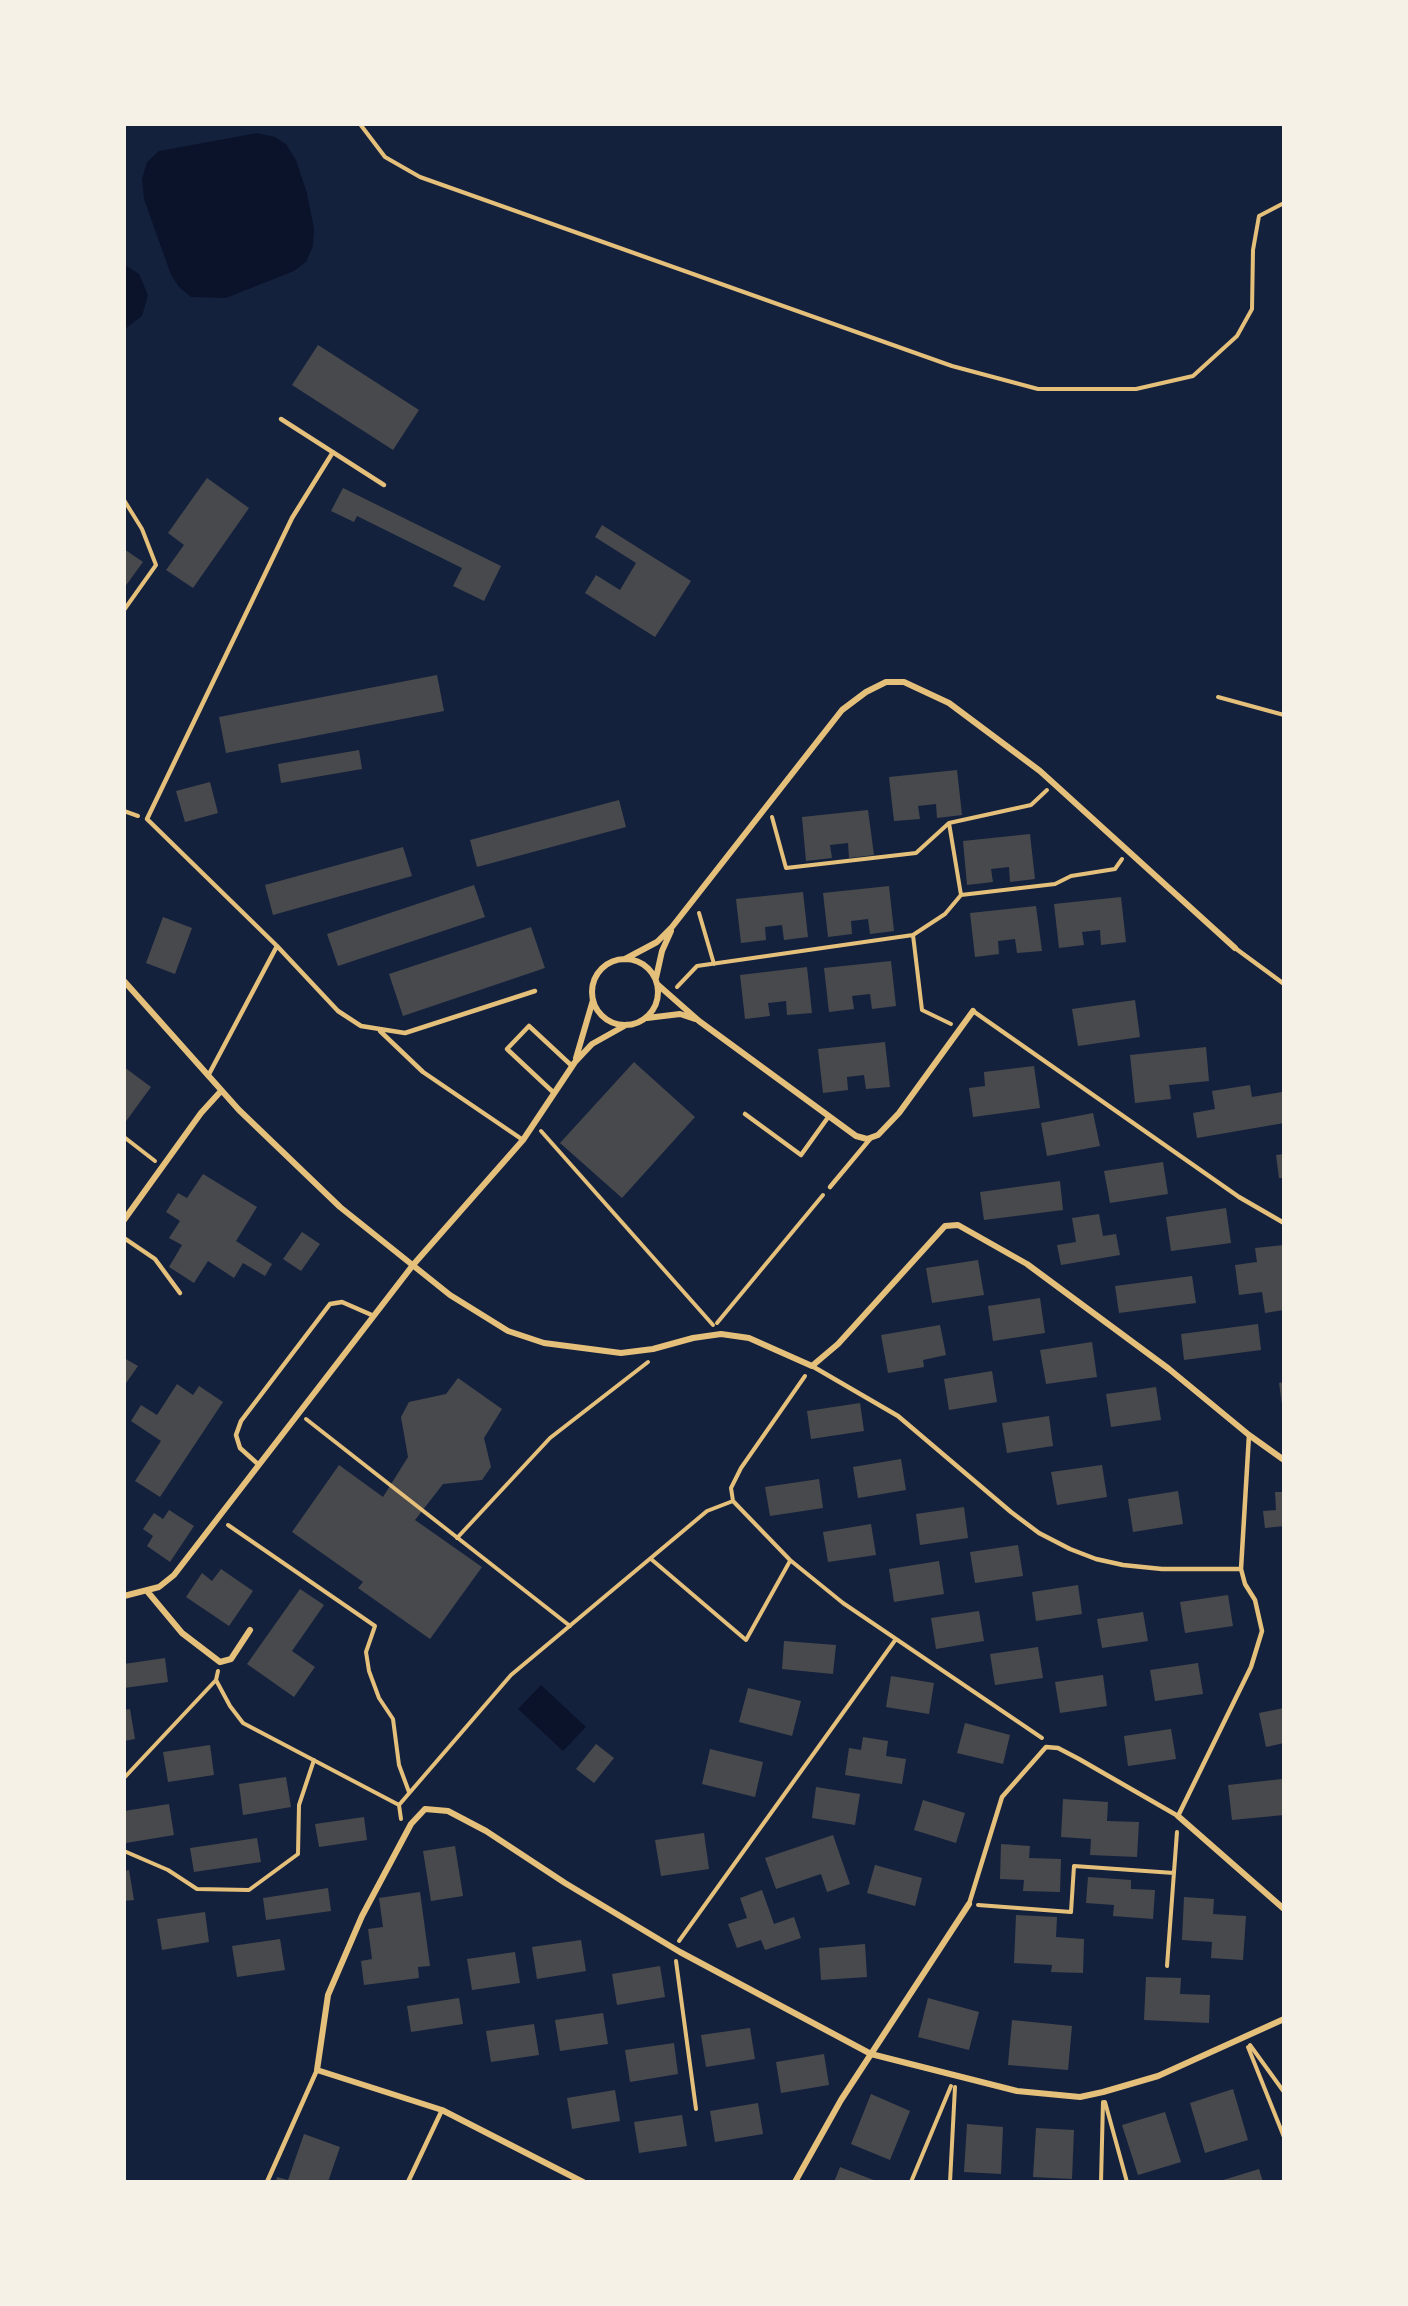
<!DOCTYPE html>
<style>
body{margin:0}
#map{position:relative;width:1408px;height:2306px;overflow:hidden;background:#14213d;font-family:"Golos Text",sans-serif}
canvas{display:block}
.frame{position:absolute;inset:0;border:126px solid #f6f1e7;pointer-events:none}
</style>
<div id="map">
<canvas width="1408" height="2306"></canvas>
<div class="frame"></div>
</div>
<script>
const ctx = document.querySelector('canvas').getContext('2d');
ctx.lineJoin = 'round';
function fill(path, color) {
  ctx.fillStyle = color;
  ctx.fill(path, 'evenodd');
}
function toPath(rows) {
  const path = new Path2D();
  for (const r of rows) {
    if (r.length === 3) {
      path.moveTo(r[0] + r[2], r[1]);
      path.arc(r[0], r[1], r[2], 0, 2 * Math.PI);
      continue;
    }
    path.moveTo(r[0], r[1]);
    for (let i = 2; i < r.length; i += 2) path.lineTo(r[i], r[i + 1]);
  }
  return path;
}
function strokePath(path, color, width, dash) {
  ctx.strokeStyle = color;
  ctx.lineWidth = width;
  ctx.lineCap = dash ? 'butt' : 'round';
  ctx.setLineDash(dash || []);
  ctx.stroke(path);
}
const water = toPath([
 [257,133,275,137,286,144,296,160,307,193,314,229,313,246,306,262,294,271,226,298,191,297,179,287,171,275,144,199,142,179,147,162,159,151],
 [125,265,139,274,148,295,142,316,125,329],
 [541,1685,586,1727,563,1751,518,1709]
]);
const building = toPath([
 [318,345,419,410,393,450,292,385],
 [207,478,249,508,193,588,166,570,184,545,168,533],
 [343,488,501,566,484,601,453,586,462,568,357,516,354,522,331,511],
 [602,525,691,581,655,637,585,593,596,575,620,590,636,563,595,537],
 [124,549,143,562,124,588],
 [437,675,444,711,226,753,219,717],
 [359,750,362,769,281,783,278,764],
 [957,770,962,815,937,818,936,804,918,806,920,819,894,821,889,777],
 [210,782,218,813,185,822,176,791],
 [619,800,626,827,477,867,470,840],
 [868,810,874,855,849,858,848,843,830,845,832,858,806,861,802,817],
 [1030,834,1035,879,1010,882,1009,867,991,869,993,882,967,885,963,841],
 [403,847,412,876,273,915,265,885],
 [474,885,485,917,338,966,327,934],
 [889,886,894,931,870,934,868,919,851,921,852,934,828,937,823,893],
 [803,892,808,937,784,940,782,925,765,927,766,940,741,943,736,899],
 [1121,897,1126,942,1101,945,1100,930,1082,932,1084,945,1059,948,1054,904],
 [1036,906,1042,951,1017,953,1015,939,998,941,999,954,975,957,970,913],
 [163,917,192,928,175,974,146,963],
 [531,927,545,968,403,1016,389,974],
 [891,961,896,1006,872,1009,870,994,852,996,854,1009,829,1012,824,968],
 [807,967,812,1013,787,1015,786,1001,768,1003,770,1016,745,1019,740,975],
 [1135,1000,1140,1037,1078,1046,1072,1009],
 [885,1042,890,1087,866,1089,864,1075,847,1077,848,1090,823,1093,818,1049],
 [1206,1047,1209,1081,1169,1085,1171,1099,1135,1103,1130,1055],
 [634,1062,695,1117,622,1198,560,1143],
 [1034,1066,1040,1108,973,1117,969,1088,985,1086,984,1072],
 [124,1067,151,1087,124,1124],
 [1250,1085,1252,1097,1282,1092,1284,1123,1197,1138,1193,1113,1215,1109,1212,1091],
 [1093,1113,1100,1146,1047,1156,1041,1123],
 [1284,1154,1284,1178,1279,1178,1276,1155],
 [1163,1162,1168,1194,1110,1203,1104,1171],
 [203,1174,257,1207,236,1241,272,1264,265,1276,243,1263,234,1278,208,1261,194,1283,169,1267,182,1245,169,1238,180,1221,166,1212,178,1193,187,1198],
 [1060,1181,1063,1210,984,1220,980,1192],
 [1226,1208,1231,1243,1171,1251,1166,1217],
 [1099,1214,1103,1236,1116,1234,1120,1255,1061,1265,1057,1245,1076,1242,1072,1218],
 [302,1232,320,1244,301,1271,283,1259],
 [1284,1245,1284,1310,1265,1313,1262,1292,1239,1295,1235,1265,1257,1262,1255,1248],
 [978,1260,984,1295,932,1303,926,1268],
 [1192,1276,1196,1303,1119,1313,1115,1286],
 [1040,1298,1045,1333,993,1341,988,1306],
 [1258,1324,1261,1350,1184,1360,1181,1334],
 [940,1325,946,1355,923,1360,924,1367,888,1373,881,1335],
 [1092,1342,1097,1377,1046,1384,1040,1350],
 [124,1358,138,1366,124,1386],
 [992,1371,997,1402,949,1410,944,1379],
 [458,1378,502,1409,484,1438,491,1467,482,1480,443,1484,415,1520,482,1567,430,1639,358,1588,363,1582,292,1532,339,1465,383,1497,408,1457,401,1417,409,1402,446,1394],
 [1284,1382,1284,1404,1282,1404,1279,1383],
 [177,1384,193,1395,199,1386,223,1402,160,1497,135,1481,161,1441,131,1421,141,1405,157,1415],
 [1156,1387,1161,1420,1111,1427,1106,1394],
 [860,1403,864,1431,811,1439,807,1411],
 [1049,1416,1053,1446,1007,1453,1002,1423],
 [901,1459,906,1490,858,1498,853,1467],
 [1102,1465,1107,1497,1057,1505,1051,1472],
 [819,1479,823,1508,770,1516,765,1487],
 [1178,1491,1183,1524,1133,1532,1128,1499],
 [1275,1492,1284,1492,1284,1526,1265,1528,1263,1511,1276,1510],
 [964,1507,968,1538,920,1545,916,1514],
 [169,1510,194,1526,170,1562,147,1546,153,1536,143,1529,154,1513,163,1519],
 [871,1524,876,1555,828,1562,823,1532],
 [1018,1545,1023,1576,975,1583,970,1552],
 [939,1561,944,1594,894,1602,889,1569],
 [221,1569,253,1591,229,1626,186,1597,202,1573,212,1581],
 [1078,1585,1082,1614,1036,1621,1032,1592],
 [300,1589,324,1605,292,1651,315,1667,294,1697,247,1664],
 [1228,1595,1233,1626,1185,1633,1180,1602],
 [979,1611,984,1641,936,1649,931,1618],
 [1143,1612,1148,1641,1102,1648,1097,1619],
 [784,1641,836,1645,833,1674,782,1669],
 [1038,1647,1043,1678,995,1685,990,1654],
 [165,1658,168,1682,124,1688,124,1664],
 [1198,1663,1203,1694,1155,1701,1150,1670],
 [1103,1675,1107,1706,1060,1713,1055,1682],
 [891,1676,934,1683,929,1714,886,1707],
 [748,1688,801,1701,792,1736,739,1722],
 [1284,1708,1284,1743,1266,1747,1259,1713],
 [130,1709,135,1739,124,1741,124,1710],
 [965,1723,1010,1735,1003,1764,957,1753],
 [1171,1729,1176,1759,1128,1766,1124,1736],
 [863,1737,888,1741,886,1756,906,1759,902,1784,845,1775,849,1748,861,1750],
 [596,1744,614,1758,594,1783,576,1769],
 [210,1745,214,1775,168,1782,163,1752],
 [710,1749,763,1762,755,1797,702,1784],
 [286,1777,291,1807,243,1815,239,1784],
 [1282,1779,1284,1815,1232,1820,1228,1785],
 [816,1787,860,1794,855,1825,812,1818],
 [1063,1799,1108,1802,1107,1821,1139,1822,1137,1857,1090,1855,1091,1839,1061,1837],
 [923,1800,965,1813,956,1843,914,1830],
 [169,1804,174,1835,126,1843,124,1811],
 [364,1817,367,1840,319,1847,315,1824],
 [704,1833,709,1869,661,1876,655,1840],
 [833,1835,850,1884,827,1892,821,1874,776,1889,765,1858],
 [257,1838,261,1862,194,1872,190,1848],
 [1001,1844,1030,1846,1029,1858,1061,1859,1060,1892,1023,1891,1024,1880,1000,1879],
 [455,1846,463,1896,431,1901,423,1851],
 [875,1865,922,1878,915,1906,867,1893],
 [129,1870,134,1900,124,1901,124,1871],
 [1088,1877,1131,1880,1131,1889,1155,1890,1153,1919,1113,1916,1114,1905,1086,1903],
 [328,1888,331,1911,266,1920,263,1898],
 [762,1890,774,1924,794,1917,801,1938,765,1950,761,1940,737,1948,728,1924,747,1918,740,1898],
 [420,1892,430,1966,418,1967,419,1978,364,1985,361,1961,372,1959,368,1929,383,1927,379,1898],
 [1184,1897,1214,1899,1213,1914,1246,1916,1243,1960,1211,1958,1212,1942,1182,1940],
 [205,1912,209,1942,162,1950,157,1919],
 [1016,1915,1057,1917,1056,1937,1084,1939,1083,1973,1051,1972,1052,1965,1014,1963],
 [280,1939,285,1970,237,1977,232,1946],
 [581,1940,586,1971,537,1979,532,1947],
 [865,1944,867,1977,821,1980,819,1948],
 [515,1952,520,1983,472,1990,467,1959],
 [660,1966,665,1997,617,2005,612,1974],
 [1146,1977,1181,1978,1180,1994,1210,1995,1209,2023,1144,2020],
 [459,1998,463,2024,411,2032,407,2006],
 [928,1998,979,2012,969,2050,918,2037],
 [603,2013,608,2044,560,2051,555,2020],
 [1012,2020,1072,2026,1068,2070,1008,2065],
 [534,2024,539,2055,491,2062,486,2031],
 [750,2028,755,2059,706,2067,701,2035],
 [674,2043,678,2074,630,2082,625,2050],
 [824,2054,829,2085,781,2093,776,2062],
 [1233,2089,1248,2140,1205,2153,1190,2103],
 [615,2090,620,2121,572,2129,567,2098],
 [871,2094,910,2111,890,2160,851,2144],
 [758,2103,763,2134,715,2142,710,2111],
 [1165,2112,1181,2162,1138,2175,1122,2125],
 [682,2115,687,2146,639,2153,634,2122],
 [967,2124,1003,2127,1001,2174,964,2172],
 [1036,2128,1074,2130,1072,2179,1033,2177],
 [304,2134,340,2147,328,2182,276,2182,277,2177,288,2180],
 [840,2167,876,2181,876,2182,834,2182],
 [1259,2169,1263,2182,1220,2182,1220,2181]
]);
const path = toPath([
 [360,124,385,157,420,177,952,366,1038,389,1136,389,1193,376,1237,336,1252,309,1253,250,1259,216,1284,203],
 [124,500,142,529,156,565,124,610],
 [1218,697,1284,715],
 [124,811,138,816],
 [772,817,786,868,916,853,949,823,1031,805,1047,790],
 [949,823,961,895],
 [699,913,714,964],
 [913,935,945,914,961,895,1055,884,1071,876,1115,869,1122,859],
 [677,987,697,966,913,935,922,1010,951,1024],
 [541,1131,713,1325],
 [124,1137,155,1161],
 [717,1323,823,1195],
 [805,1376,741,1468,731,1488,733,1501,790,1560,843,1603,1042,1738],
 [306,1419,570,1626],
 [228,1525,375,1626,366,1652,369,1671,379,1698,393,1719,399,1765,409,1792],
 [457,1538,550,1438,648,1362],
 [651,1559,746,1640,790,1561],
 [218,1671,216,1680,230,1706,243,1723,399,1805],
 [124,1778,216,1680],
 [401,1819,399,1805,511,1675,707,1511,733,1501],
 [124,1851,168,1870,197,1889,249,1890,298,1854,299,1805,314,1760],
 [978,1905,1071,1912,1074,1866,1174,1873],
 [679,1941,896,1639],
 [676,1961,696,2109],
 [1167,1966,1177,1832],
 [1250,2045,1284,2092],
 [1248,2047,1284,2137],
 [1105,2102,1127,2182],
 [911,2182,951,2086],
 [950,2182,955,2087],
 [1101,2182,1103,2102]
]);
const service = toPath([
 [281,419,384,485],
 [333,452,292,518,147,819,277,946,338,1011,361,1026,405,1033,535,991],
 [1235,948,1284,984],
 [973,1011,1239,1197,1284,1223],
 [380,1031,423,1072,523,1140],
 [208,1076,277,946],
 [554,1093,507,1049,529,1026,572,1066],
 [745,1114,801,1155,829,1116],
 [830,1187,870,1139],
 [124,1238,155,1259,180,1293],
 [812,1366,898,1416,1011,1512,1039,1533,1070,1549,1096,1559,1123,1565,1162,1569,1241,1569],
 [259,1465,240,1448,236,1435,241,1421,330,1304,342,1302,374,1316],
 [969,1904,1002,1797,1046,1747,1058,1748,1079,1759,1178,1816,1251,1667,1262,1631,1255,1600,1245,1584,1241,1569,1249,1435],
 [267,2182,317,2070],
 [408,2182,442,2110]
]);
const minor = toPath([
 [625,959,657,942,672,927,842,710,866,692,886,682,904,682,949,703,1040,771,1235,948],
 [625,992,33],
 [656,978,662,951,671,931],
 [124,981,239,1110,340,1207,450,1295,508,1331,544,1343,621,1353,653,1349,693,1338,721,1334,749,1338,812,1366,838,1344,945,1226,958,1225,1027,1264,1169,1369,1249,1435,1284,1460],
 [657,984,699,1021,856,1136,867,1139,878,1135,899,1113,973,1011],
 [647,1018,680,1014,695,1019],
 [576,1058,593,1000],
 [124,1220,201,1113,221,1091],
 [147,1591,182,1633,220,1662,231,1659,250,1630],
 [124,1596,159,1587,174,1575,413,1265,523,1140,575,1062,592,1044,626,1025],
 [1178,1816,1284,1909],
 [583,2182,442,2110,317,2070,328,1995,362,1916,411,1824,425,1809,448,1811,486,1831,565,1883,680,1952,871,2054,1017,2091,1080,2097,1103,2092,1158,2076,1284,2019],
 [795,2182,841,2100,969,1904]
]);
fill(water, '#0b132b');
fill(building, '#48494c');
strokePath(path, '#e5c07b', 4);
strokePath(service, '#e5c07b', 4.5);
strokePath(minor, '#e5c07b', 6);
</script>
